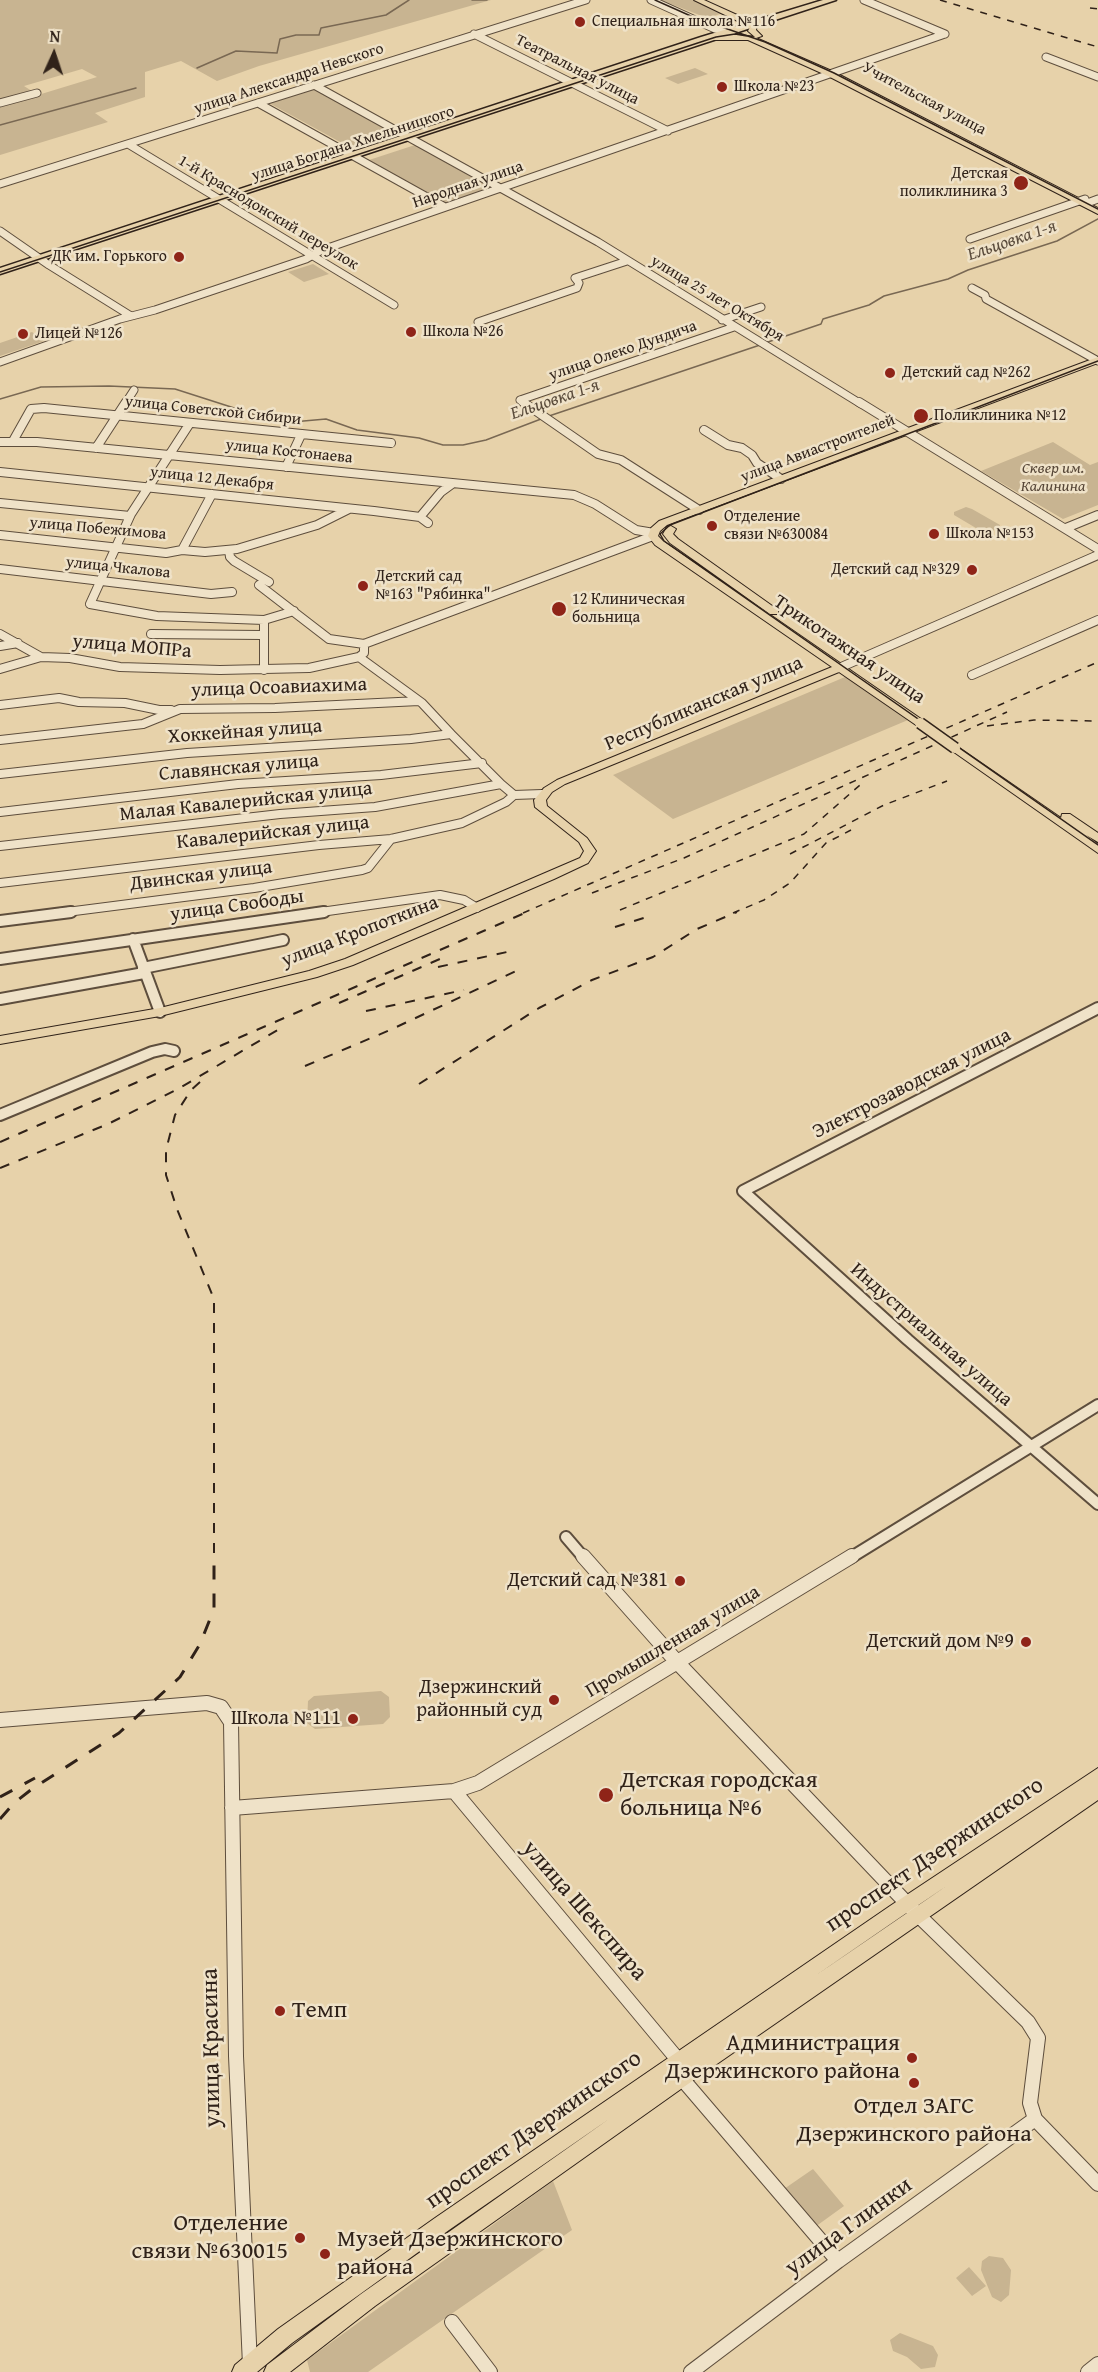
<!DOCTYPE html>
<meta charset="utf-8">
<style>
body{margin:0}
#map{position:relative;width:1098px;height:2372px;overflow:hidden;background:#e7d2aa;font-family:"Gentium Book Plus",serif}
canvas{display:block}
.north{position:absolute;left:24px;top:24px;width:60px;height:60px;-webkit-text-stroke:4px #efe2c8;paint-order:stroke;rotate:3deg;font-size:16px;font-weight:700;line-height:24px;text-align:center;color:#302219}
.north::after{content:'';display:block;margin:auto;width:21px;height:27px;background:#302219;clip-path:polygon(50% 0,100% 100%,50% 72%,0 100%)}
</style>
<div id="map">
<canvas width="1098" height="2372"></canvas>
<div class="north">N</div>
</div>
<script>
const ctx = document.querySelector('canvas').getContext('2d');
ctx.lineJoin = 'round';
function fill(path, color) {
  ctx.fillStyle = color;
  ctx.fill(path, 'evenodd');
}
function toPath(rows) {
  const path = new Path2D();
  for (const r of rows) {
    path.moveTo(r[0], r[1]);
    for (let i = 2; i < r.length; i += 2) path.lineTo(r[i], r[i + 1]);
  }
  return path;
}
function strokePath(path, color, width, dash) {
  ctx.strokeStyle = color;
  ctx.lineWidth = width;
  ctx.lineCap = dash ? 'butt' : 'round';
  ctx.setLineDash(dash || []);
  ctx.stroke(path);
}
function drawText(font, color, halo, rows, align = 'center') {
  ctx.font = font + ' "Gentium Book Plus",serif';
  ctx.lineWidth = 5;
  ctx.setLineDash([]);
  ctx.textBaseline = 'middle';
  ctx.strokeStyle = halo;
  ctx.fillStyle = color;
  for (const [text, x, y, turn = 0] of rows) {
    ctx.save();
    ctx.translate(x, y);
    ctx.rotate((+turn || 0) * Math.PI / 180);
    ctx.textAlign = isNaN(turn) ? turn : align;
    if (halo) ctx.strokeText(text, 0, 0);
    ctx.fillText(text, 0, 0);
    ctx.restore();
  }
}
const green = toPath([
 [0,0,491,0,259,66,217,81,181,61,145,72,145,97,95,113,108,122,0,155],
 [82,69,97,77,38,95,24,86],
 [661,0,695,0,723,13,707,18],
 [695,68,708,74,678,84,665,78],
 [314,89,396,133,351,148,269,103],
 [415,145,491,188,446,203,369,160],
 [313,264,329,274,304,282,288,272],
 [32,332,44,341,0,356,0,343],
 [1053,442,1090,465,1098,462,1098,505,1063,519,981,471],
 [966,507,972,509,1000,525,999,528,988,533,981,531,954,515,954,512],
 [845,677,908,720,673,819,613,775],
 [381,1691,389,1697,390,1717,383,1724,315,1729,307,1723,308,1701,314,1696],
 [813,2169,844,2206,815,2227,784,2189],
 [553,2181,572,2230,368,2372,310,2372,307,2360],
 [989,2256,1003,2258,1011,2270,1009,2295,1001,2302,992,2297,981,2270,982,2261],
 [969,2267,986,2286,972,2296,956,2278],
 [900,2333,933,2346,938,2355,935,2367,921,2369,907,2357,893,2351,890,2340]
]);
const stream = toPath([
 [472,0,487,0],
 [197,68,236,51,277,53,280,39,296,35,319,35,321,28,386,15,409,0],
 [0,125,136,88],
 [765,343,821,324,823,319,869,305,884,296,948,279,968,270,1057,241,1098,219],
 [0,399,41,387,109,386,175,389,281,423,326,419,357,430,419,438,443,445,463,445,486,440,541,419],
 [549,416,760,345]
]);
const minorFar3 = toPath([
 [651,0,715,29,732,32],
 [864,0,945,34],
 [474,34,668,131],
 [1046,57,1098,77],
 [314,85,598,242,861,404],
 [0,103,37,93],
 [258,103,445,207],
 [128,144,394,305],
 [0,184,586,0],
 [1090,202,1098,199],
 [0,231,49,265,131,316],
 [970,239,1085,199],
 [972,288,985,295,986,299,1098,361],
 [722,320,761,307],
 [478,322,577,288,579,283,575,278,627,261],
 [0,362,120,319,155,310,306,259,322,250,945,34],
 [520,400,734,327],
 [520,400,525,404],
 [125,404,134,390]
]);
const minorFar2 = toPath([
 [523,402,598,454,621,460,699,510],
 [859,402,1098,549],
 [190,423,131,514,90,604,157,616,264,620],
 [704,430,728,445,742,448,752,455,757,463,781,479],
 [13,441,31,409,44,408,391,443],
 [0,442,37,442,574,495,595,504,636,530,654,533],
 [96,448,126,402],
 [286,467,301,435],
 [0,472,374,511,420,517,428,523],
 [0,503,130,516],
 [420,517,441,492,452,484],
 [1066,528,1098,515],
 [0,535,166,553,182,550,205,552,237,549,317,525,349,509],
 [182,550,212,494],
 [229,550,230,557,234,561,269,582],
 [0,569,211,594,232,592],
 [259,585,329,639,364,644,364,653,359,657,422,703,451,734],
 [0,634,41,657],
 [151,634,262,635],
 [364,644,653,536],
 [0,646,18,643],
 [839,668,1098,555],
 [0,669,41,657,70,658,120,667,220,670,309,668,359,657],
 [264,670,264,620,294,611],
 [972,675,1098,620],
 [0,705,59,698,79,702,125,703,159,710,171,710],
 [0,740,143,724,180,709,275,708,419,701],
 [0,774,187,753,411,739,451,734,501,784],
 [0,812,238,784,381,775,482,763],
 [0,846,280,814,375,807,501,784,514,795],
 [0,883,319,845,391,839,462,823,506,802,514,795,542,794],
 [59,913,254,888,362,870,368,868,391,839],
 [314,913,440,895,464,900,477,908]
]);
const minorFar1 = toPath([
 [0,921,71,912],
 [133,939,160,1012],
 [0,959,324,912],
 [143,968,283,940],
 [0,999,144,973],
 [1098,1008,743,1191,908,1340,1098,1504],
 [0,1115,152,1052,165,1049,174,1051],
 [566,1537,584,1558],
 [850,1558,1098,1405]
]);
const minor = toPath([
 [583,1556,677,1662,917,1914,1028,2022,1038,2038,1030,2103,1035,2119,1098,2184],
 [0,1720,207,1703,221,1707,231,1722,236,2056,250,2365],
 [454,1791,679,2061],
 [232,1808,454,1791,478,1783,852,1556],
 [678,2074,838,2261],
 [452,2322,490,2372],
 [691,2372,838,2261,1035,2119],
 [1088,2372,1098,2364]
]);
const major = toPath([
 [694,0,704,0,757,24,756,30,762,36,756,38,834,72,1098,208,1098,214,828,76,748,40,712,40,712,36,733,34,755,37,748,31,750,27,694,0],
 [1098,357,1098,363,667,525,660,531,658,536,663,541,924,721,924,725,916,725,839,672,565,784,552,792,546,800,547,806,587,838,596,851,588,863,554,879,353,965,317,977,160,1016,0,1044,0,1036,160,1008,309,971,345,959,580,858,584,851,579,842,535,807,534,800,544,788,557,780,832,667,655,545,648,536,651,528,659,521,1098,357],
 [671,526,676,529,673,534,678,539,778,610,778,614,770,614,670,543,663,534,667,527,671,526],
 [955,745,1061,818,1062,814,1070,814,1098,833,1098,842,1086,835,1098,844,1098,853,951,750,949,748,955,745],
 [1098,1768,1098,1800,688,2084,375,2306,290,2372,264,2372,267,2365,361,2294,609,2119,449,2230,292,2343,257,2372,232,2372,235,2365,278,2329,435,2218,890,1906,1098,1768],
 [948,1885,812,1978,902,1916,948,1885]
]);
const highway = toPath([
 [823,0,836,0,0,274,0,268,701,37,823,0]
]);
const tram = toPath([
 [655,0,693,17,765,42,834,73,1098,209],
 [0,272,716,37,735,34,753,37],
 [1098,361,670,525,660,534,664,541,1098,845]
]);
const railFar2 = toPath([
 [940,0,1098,47],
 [1090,8,1098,9],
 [987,726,1034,720,1098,721],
 [790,854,884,805,947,781],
 [592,893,684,858,1007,712],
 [620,910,804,834,860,785],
 [523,913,1098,662],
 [733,913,764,900,790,883,826,843,851,830]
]);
const railFar1 = toPath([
 [615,927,647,917],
 [438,967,507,952],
 [339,1003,449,955],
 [366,1011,464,990],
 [305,1066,390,1030,516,971],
 [200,1082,191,1090,175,1115,166,1150,166,1175,177,1209,214,1299,214,1558],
 [419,1084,539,1008,592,980,653,957,697,929,737,912],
 [0,1142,527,912],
 [0,1168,108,1124,178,1089,281,1028]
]);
const rail = toPath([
 [0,1797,35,1778],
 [0,1819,14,1803,32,1789,119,1733,180,1677,200,1644,214,1609,214,1556]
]);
const majorBridge = toPath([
 [920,723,955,748]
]);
const markers = [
 [580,22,6,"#8f2418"],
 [722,87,6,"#8f2418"],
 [1021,183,8,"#8f2418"],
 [179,257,6,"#8f2418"],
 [411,332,6,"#8f2418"],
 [23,334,6,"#8f2418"],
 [890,373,6,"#8f2418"],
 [921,416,8,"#8f2418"],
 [712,526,6,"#8f2418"],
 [934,534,6,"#8f2418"],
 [972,570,6,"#8f2418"],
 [363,586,6,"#8f2418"],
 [559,609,8,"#8f2418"],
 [680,1581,6,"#8f2418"],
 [1026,1642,6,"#8f2418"],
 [554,1700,6,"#8f2418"],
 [353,1719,6,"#8f2418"],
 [606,1795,8,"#8f2418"],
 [280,2011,6,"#8f2418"],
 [912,2058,6,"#8f2418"],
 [914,2083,6,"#8f2418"],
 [300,2238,6,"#8f2418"],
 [325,2254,6,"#8f2418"]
];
const farPoinames = [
 ["Специальная школа №116",592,22],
 ["Школа №23",734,87],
 ["Детская",1008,174,"right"],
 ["поликлиника 3",1008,192,"right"],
 ["ДК им. Горького",167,257,"right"],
 ["Школа №26",423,332],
 ["Лицей №126",35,334],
 ["Детский сад №262",902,373],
 ["Поликлиника №12",934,416],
 ["Отделение",724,517],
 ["связи №630084",724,535],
 ["Школа №153",946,534],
 ["Детский сад №329",960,570,"right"],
 ["Детский сад",375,577],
 ["№163 \"Рябинка\"",375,595],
 ["12 Клиническая",572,600],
 ["больница",572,618]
];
const farStreetnames = [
 ["Театральная улица",577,70,27],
 ["улица Александра Невского",289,79,-18],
 ["Учительская улица",924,99,28],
 ["улица Богдана Хмельницкого",353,144,-18],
 ["Народная улица",468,185,-19],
 ["1-й Краснодонский переулок",268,213,31],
 ["улица 25 лет Октября",717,299,31],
 ["улица Олеко Дундича",623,351,-19],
 ["улица Советской Сибири",213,411,6],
 ["улица Авиастроителей",818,449,-21],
 ["улица Костонаева",289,452,6],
 ["улица 12 Декабря",212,479,6],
 ["улица Побежимова",98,529,5],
 ["улица Чкалова",118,568,6]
];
const farParknames = [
 ["Сквер им.",1053,469],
 ["Калинина",1053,487]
];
const farWaternames = [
 ["Ельцовка 1-я",1012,241,-19],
 ["Ельцовка 1-я",555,400,-19]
];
const streetNames = [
 ["улица МОПРа",132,647,5],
 ["Трикотажная улица",849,650,34],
 ["улица Осоавиахима",279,688,-2],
 ["Республиканская улица",704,704,-23],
 ["Хоккейная улица",245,732,-4],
 ["Славянская улица",239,768,-5],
 ["Малая Кавалерийская улица",246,802,-6],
 ["Кавалерийская улица",273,833,-6],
 ["Двинская улица",201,876,-7],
 ["улица Свободы",237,906,-8],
 ["улица Кропоткина",360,932,-21],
 ["Электрозаводская улица",912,1084,-27],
 ["Индустриальная улица",931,1335,41],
 ["Промышленная улица",673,1642,-31]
];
const poiNames = [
 ["Детский сад №381",668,1581],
 ["Детский дом №9",1014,1642],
 ["Дзержинский",542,1688],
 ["районный суд",542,1711],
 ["Школа №111",341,1719]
];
const nearPoinames = [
 ["Детская городская",620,1781],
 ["больница №6",620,1809],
 ["Темп",292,2011],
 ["Администрация",900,2044,"right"],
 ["Дзержинского района",900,2072,"right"],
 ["Отдел ЗАГС",914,2107,"center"],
 ["Дзержинского района",914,2135,"center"],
 ["Отделение",288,2224,"right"],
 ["связи №630015",288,2252,"right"],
 ["Музей Дзержинского",337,2240],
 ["района",337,2268]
];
const nearStreetnames = [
 ["проспект Дзержинского",935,1855,-34],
 ["улица Шекспира",584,1911,49],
 ["улица Красина",212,2048,-91],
 ["проспект Дзержинского",534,2130,-35],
 ["улица Глинки",849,2227,-36]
];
fill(green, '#c8b491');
strokePath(stream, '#796853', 1.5);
strokePath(minorFar3, '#5e4e3d', 9);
strokePath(minorFar2, '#5e4e3d', 10);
strokePath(minorFar1, '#5e4e3d', 14);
strokePath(minor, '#5e4e3d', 16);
strokePath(major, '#302219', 2);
strokePath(highway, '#302219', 3);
strokePath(minorFar3, '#efe2c8', 7);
strokePath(minorFar2, '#efe2c8', 8);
strokePath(minorFar1, '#efe2c8', 10);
strokePath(minor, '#efe2c8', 14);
fill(major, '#e7d2aa');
fill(highway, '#e7d2aa');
strokePath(tram, '#302219', 1.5);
strokePath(railFar2, '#302219', 1.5, [7, 7]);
strokePath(railFar1, '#302219', 2, [10, 10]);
strokePath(rail, '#302219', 3, [14, 14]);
strokePath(majorBridge, '#302219', 13, []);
strokePath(majorBridge, '#e7d2aa', 10);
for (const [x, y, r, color] of markers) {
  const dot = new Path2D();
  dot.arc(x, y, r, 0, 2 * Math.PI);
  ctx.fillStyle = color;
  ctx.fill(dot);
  strokePath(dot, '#efe2c8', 2);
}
drawText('16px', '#302219', '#efe2c8', farPoinames, 'left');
drawText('16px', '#302219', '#efe2c8', farStreetnames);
drawText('italic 16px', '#564637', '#efe2c8', farParknames);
drawText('italic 18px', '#5a4b3b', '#efe2c8', farWaternames);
drawText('20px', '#302219', '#efe2c8', streetNames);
drawText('20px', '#302219', '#efe2c8', poiNames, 'right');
drawText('24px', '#302219', '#efe2c8', nearPoinames, 'left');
drawText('24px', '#302219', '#efe2c8', nearStreetnames);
</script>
